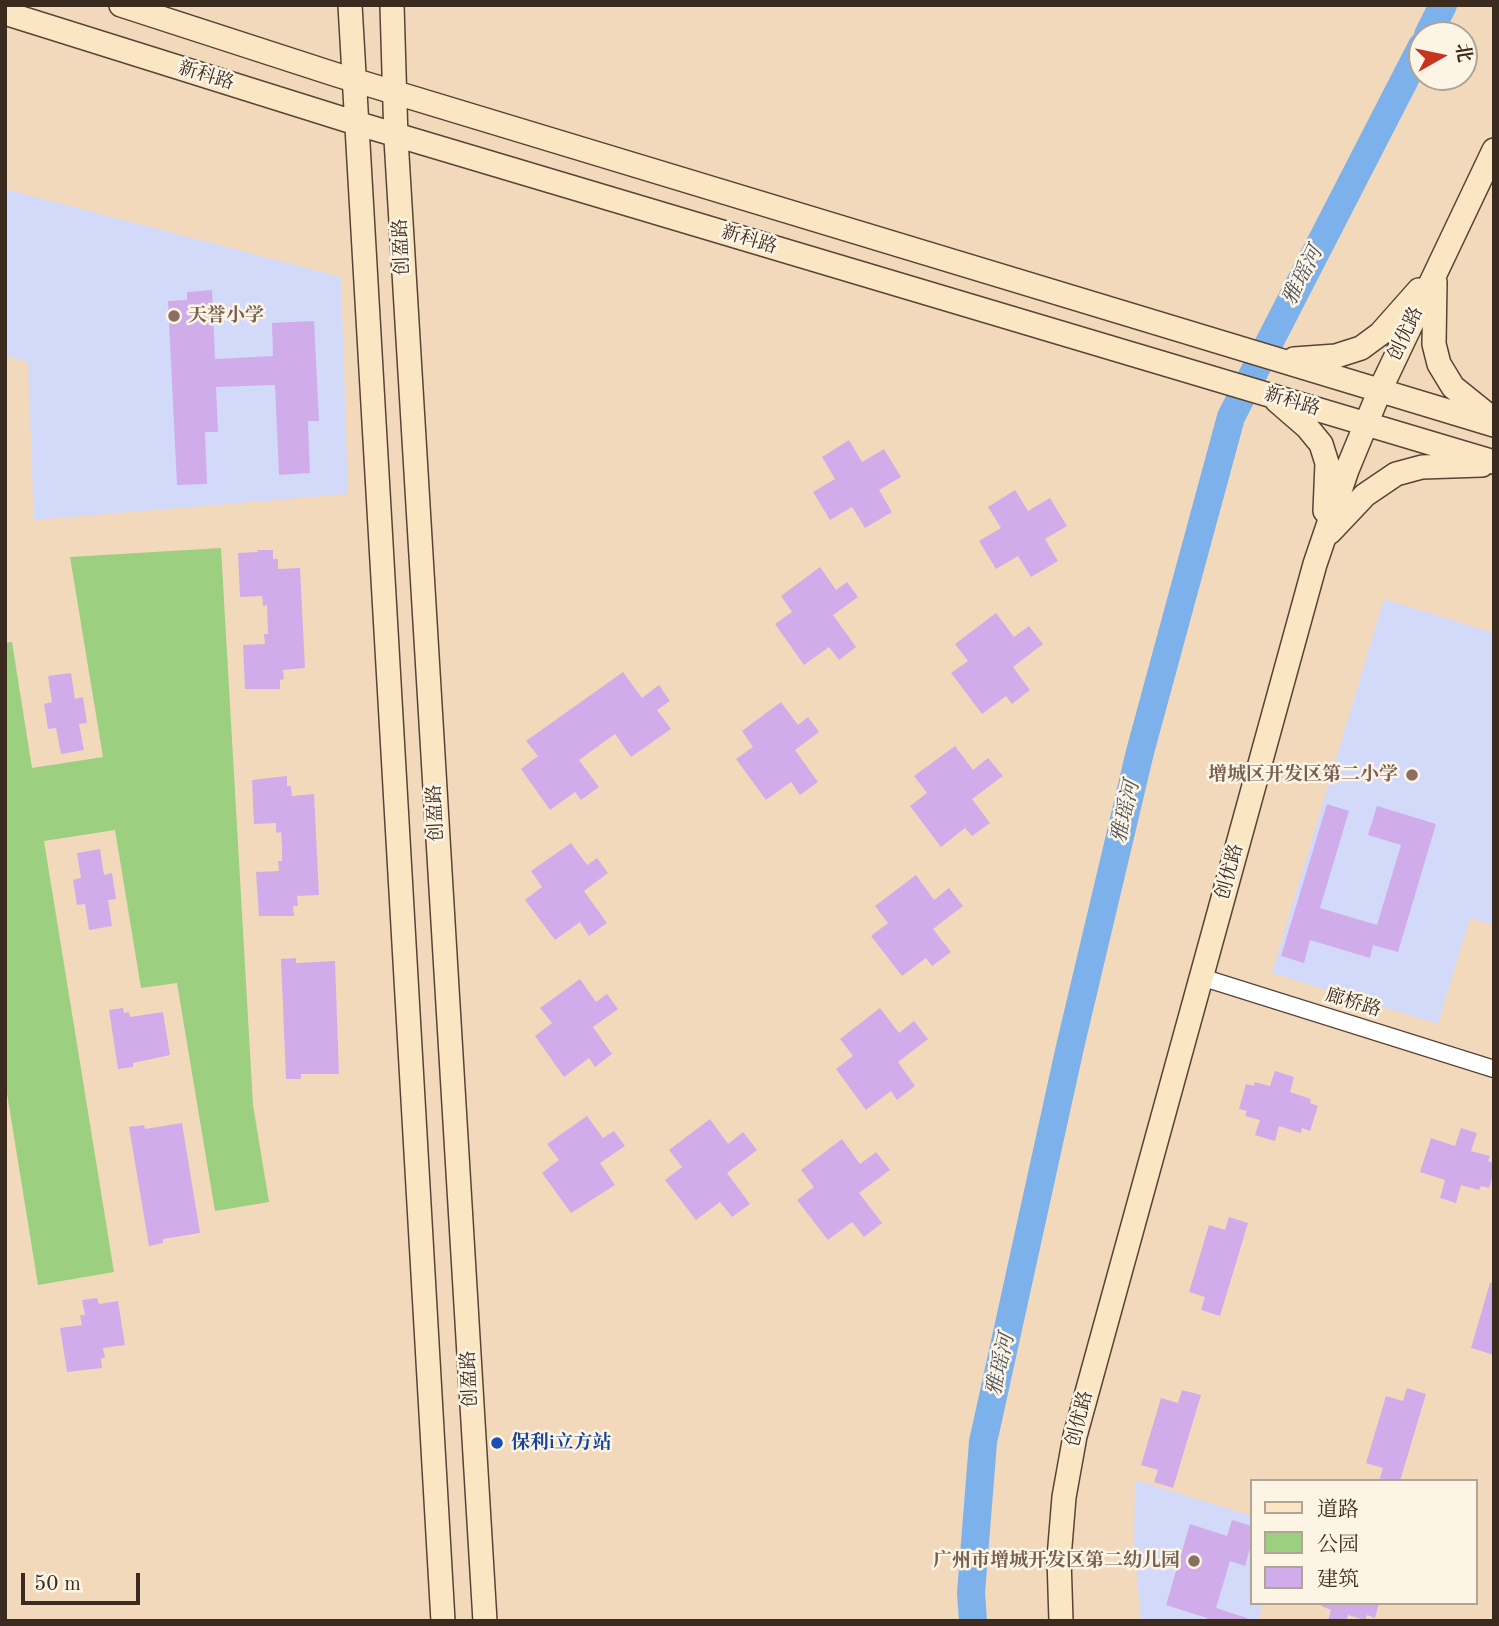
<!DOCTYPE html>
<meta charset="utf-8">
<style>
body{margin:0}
#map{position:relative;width:1499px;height:1626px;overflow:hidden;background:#f3d9bc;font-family:"Old Standard TT","Noto Serif SC",serif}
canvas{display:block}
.frame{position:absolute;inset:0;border:7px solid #3b2a1e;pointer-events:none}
.legend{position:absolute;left:1250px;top:1479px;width:228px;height:126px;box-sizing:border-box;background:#fcf5e5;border:2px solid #afa495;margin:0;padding:9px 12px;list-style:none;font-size:21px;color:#3b2a1e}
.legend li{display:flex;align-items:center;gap:14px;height:35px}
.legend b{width:35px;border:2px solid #afa495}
.north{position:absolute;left:1408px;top:21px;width:70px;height:70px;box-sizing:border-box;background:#fcf5e5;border:2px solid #afa495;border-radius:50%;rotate:81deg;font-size:19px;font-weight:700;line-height:28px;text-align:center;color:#3b2a1e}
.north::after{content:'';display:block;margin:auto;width:24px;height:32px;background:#c8321e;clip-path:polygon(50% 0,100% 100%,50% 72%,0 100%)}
.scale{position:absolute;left:21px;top:1573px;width:119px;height:32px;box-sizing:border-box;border:4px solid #3b2a1e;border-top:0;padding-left:9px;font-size:21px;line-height:24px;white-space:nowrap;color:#3b2a1e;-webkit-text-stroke:5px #fcf5e5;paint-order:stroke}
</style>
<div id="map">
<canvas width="1499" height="1626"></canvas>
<div class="frame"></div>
<ul class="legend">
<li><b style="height:9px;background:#fbe6c4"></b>道路</li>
<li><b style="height:19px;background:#9cd080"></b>公园</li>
<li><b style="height:19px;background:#d1aceb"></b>建筑</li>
</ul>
<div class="north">北</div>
<div class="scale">50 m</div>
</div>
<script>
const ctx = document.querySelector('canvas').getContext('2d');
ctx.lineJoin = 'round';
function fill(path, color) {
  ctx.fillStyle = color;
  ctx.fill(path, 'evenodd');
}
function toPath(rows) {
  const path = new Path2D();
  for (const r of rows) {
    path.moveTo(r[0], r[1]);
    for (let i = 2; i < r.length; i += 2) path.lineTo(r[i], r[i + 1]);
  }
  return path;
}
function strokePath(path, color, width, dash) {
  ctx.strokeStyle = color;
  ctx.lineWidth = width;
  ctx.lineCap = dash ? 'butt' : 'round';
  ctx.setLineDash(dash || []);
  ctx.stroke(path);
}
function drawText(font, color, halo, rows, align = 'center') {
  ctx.font = font + ' "Old Standard TT","Noto Serif SC",serif';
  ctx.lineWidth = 5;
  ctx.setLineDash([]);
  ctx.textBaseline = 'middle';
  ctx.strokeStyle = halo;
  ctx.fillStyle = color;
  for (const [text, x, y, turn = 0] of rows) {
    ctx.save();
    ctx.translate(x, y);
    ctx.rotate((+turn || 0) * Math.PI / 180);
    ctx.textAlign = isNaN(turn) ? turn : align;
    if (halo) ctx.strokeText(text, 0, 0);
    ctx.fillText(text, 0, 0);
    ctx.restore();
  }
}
const built = toPath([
 [5,189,341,277,348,494,34,520,28,362,5,356],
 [1384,599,1494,633,1494,925,1470,918,1438,1024,1272,973],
 [1135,1480,1252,1516,1252,1603,1263,1603,1258,1621,1141,1621,1134,1545]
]);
const green = toPath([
 [221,548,253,1105,269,1202,215,1211,177,983,141,988,115,830,44,841,114,1272,38,1285,5,1081,5,643,12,642,32,768,103,757,70,557]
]);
const river = toPath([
 [1428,35,1443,5],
 [973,1621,971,1593,983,1442,1070,1047,1140,752,1231,417,1422,46]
]);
const building = toPath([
 [212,290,215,359,273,356,272,323,314,321,319,421,308,421,310,473,279,475,275,385,216,387,218,432,205,432,207,484,177,485,168,301,187,300,187,292],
 [849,440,862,462,884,449,901,477,879,490,892,512,865,528,852,507,830,520,813,492,835,479,822,457],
 [1015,490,1028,511,1050,498,1067,526,1045,539,1058,561,1031,577,1018,556,996,569,979,541,1001,528,988,507],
 [257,550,273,550,273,559,278,559,278,569,300,568,305,668,283,670,284,679,280,680,280,689,245,689,243,645,265,644,264,634,268,634,267,605,263,606,262,596,240,597,238,553,258,552],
 [820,567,836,590,847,582,858,597,833,615,856,647,839,660,829,647,804,665,775,624,792,612,781,596],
 [996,613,1014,637,1029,626,1043,644,1013,667,1030,690,1012,704,1006,696,982,714,951,673,968,661,955,644],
 [623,672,642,698,659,685,670,701,657,710,671,729,631,757,615,734,579,760,599,787,581,800,575,792,550,810,521,769,538,756,526,741],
 [71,673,75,699,83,697,87,723,79,724,84,750,61,754,56,728,48,729,44,704,52,702,48,676],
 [781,702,798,725,808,717,819,732,795,750,818,782,800,795,791,782,766,800,736,759,753,747,742,731],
 [955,746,973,770,988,758,1003,776,972,799,990,823,972,836,965,828,941,847,910,806,927,793,914,776],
 [287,776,287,786,291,786,292,796,314,794,319,895,297,896,298,906,293,906,294,916,259,916,256,872,279,871,278,861,282,861,282,847,281,832,276,833,276,823,254,824,252,780],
 [1327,804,1349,811,1320,908,1377,925,1401,845,1368,835,1377,806,1436,824,1398,952,1373,945,1370,958,1310,940,1304,963,1281,956],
 [571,843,587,865,597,858,608,873,584,891,607,923,589,936,580,922,555,940,525,900,542,887,531,871],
 [100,849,104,875,112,873,116,899,108,900,112,926,89,930,85,904,77,905,73,880,81,878,77,853],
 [916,875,934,900,949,888,963,906,933,929,951,952,932,966,926,958,902,976,871,936,888,923,875,906],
 [296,958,296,963,335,961,339,1074,301,1074,301,1079,286,1079,281,959],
 [580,979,596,1002,607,994,618,1009,593,1027,612,1054,595,1067,589,1058,564,1077,535,1036,552,1023,540,1008],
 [123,1008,124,1013,129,1012,130,1017,163,1012,170,1055,133,1063,133,1067,118,1069,109,1010],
 [880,1008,899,1033,914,1021,928,1039,898,1062,915,1086,897,1100,891,1091,866,1110,836,1069,853,1056,840,1039],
 [1275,1071,1294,1077,1290,1092,1311,1099,1310,1103,1318,1106,1310,1131,1302,1128,1301,1133,1279,1126,1275,1141,1255,1135,1260,1120,1245,1116,1247,1111,1239,1109,1246,1084,1254,1086,1255,1082,1270,1086],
 [587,1116,603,1138,614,1131,625,1146,600,1163,615,1185,571,1213,542,1173,559,1160,547,1144],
 [710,1119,728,1144,743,1132,757,1150,727,1173,750,1204,732,1217,720,1202,696,1220,665,1180,682,1167,669,1150],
 [182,1123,200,1233,163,1239,163,1243,149,1246,129,1127,144,1125,145,1129],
 [1461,1128,1477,1133,1471,1151,1490,1156,1488,1161,1494,1163,1494,1171,1489,1188,1481,1186,1479,1190,1461,1185,1456,1203,1440,1198,1445,1180,1420,1172,1431,1138,1455,1146],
 [842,1139,860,1164,876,1152,890,1170,859,1193,882,1223,864,1237,852,1222,828,1240,797,1200,814,1187,801,1170],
 [1229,1217,1248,1223,1220,1316,1201,1310,1205,1297,1189,1292,1209,1225,1225,1230],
 [1490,1283,1494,1283,1494,1355,1471,1348],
 [97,1298,99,1304,118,1301,125,1345,103,1348,105,1358,101,1358,102,1368,67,1372,60,1328,82,1325,80,1315,85,1315,82,1300],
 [1407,1388,1426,1394,1400,1481,1379,1481,1383,1468,1366,1463,1386,1396,1403,1401],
 [1182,1390,1201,1395,1173,1488,1154,1482,1158,1470,1141,1465,1161,1398,1178,1403],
 [1232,1520,1252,1526,1252,1541,1245,1566,1230,1561,1216,1608,1247,1618,1247,1621,1206,1621,1207,1618,1166,1605,1190,1524,1227,1536],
 [1321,1603,1379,1603,1375,1618,1367,1615,1365,1620,1348,1615,1346,1621,1328,1621,1331,1610,1321,1606]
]);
const street = toPath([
 [1201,977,1494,1069]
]);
const secondary = toPath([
 [121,5,337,75,1494,425],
 [350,5,443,1621],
 [392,5,396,139,485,1621],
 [5,13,356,123,1494,462],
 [1435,282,1434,344,1439,364,1453,387,1494,420],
 [1294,359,1336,356,1361,348,1380,334,1419,290],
 [1277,401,1307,427,1321,444,1327,463,1325,511],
 [1330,532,1365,495,1396,474,1422,467,1482,465],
 [1061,1621,1059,1558,1064,1497,1075,1436,1315,564,1347,470,1380,390,1494,150]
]);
const markers = [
 [174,316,7,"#8d6e63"],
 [1412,775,7,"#8d6e63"],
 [497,1443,7,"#1a4fb4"],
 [1194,1561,7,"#8d6e63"]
];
const streetNames = [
 ["新科路",206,76,17],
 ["新科路",749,240,17],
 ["创盈路",402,247,-93],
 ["创优路",1406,334,-65],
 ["新科路",1292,402,17],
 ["创盈路",436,813,-93],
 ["创优路",1230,872,-75],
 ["廊桥路",1353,1003,17],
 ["创盈路",470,1379,-93],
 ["创优路",1080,1419,-76]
];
const educationNames = [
 ["天誉小学",188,316,"left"],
 ["增城区开发区第二小学",1398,775],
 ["广州市增城开发区第二幼儿园",1180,1561]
];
const transitNames = [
 ["保利i立方站",511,1443]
];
const waterNames = [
 ["雅瑶河",1303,276,-63],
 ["雅瑶河",1126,812,-77],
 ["雅瑶河",1001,1365,-77]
];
fill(built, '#d3d9f9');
fill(green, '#9cd080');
strokePath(river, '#7db1eb', 28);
fill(building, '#d1aceb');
strokePath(street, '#574436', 19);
strokePath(secondary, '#574436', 26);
strokePath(street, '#fff', 16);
strokePath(secondary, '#fbe6c4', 23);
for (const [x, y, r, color] of markers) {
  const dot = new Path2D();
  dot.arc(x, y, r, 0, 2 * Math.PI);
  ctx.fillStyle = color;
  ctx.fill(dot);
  strokePath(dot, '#fcf5e5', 2.5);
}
drawText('19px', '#3b2a1e', '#fcf5e5', streetNames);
drawText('bold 19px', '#785e54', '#fcf5e5', educationNames, 'right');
drawText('bold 19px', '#164399', '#fcf5e5', transitNames, 'left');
drawText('italic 21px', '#4f525c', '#fcf5e5', waterNames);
</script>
